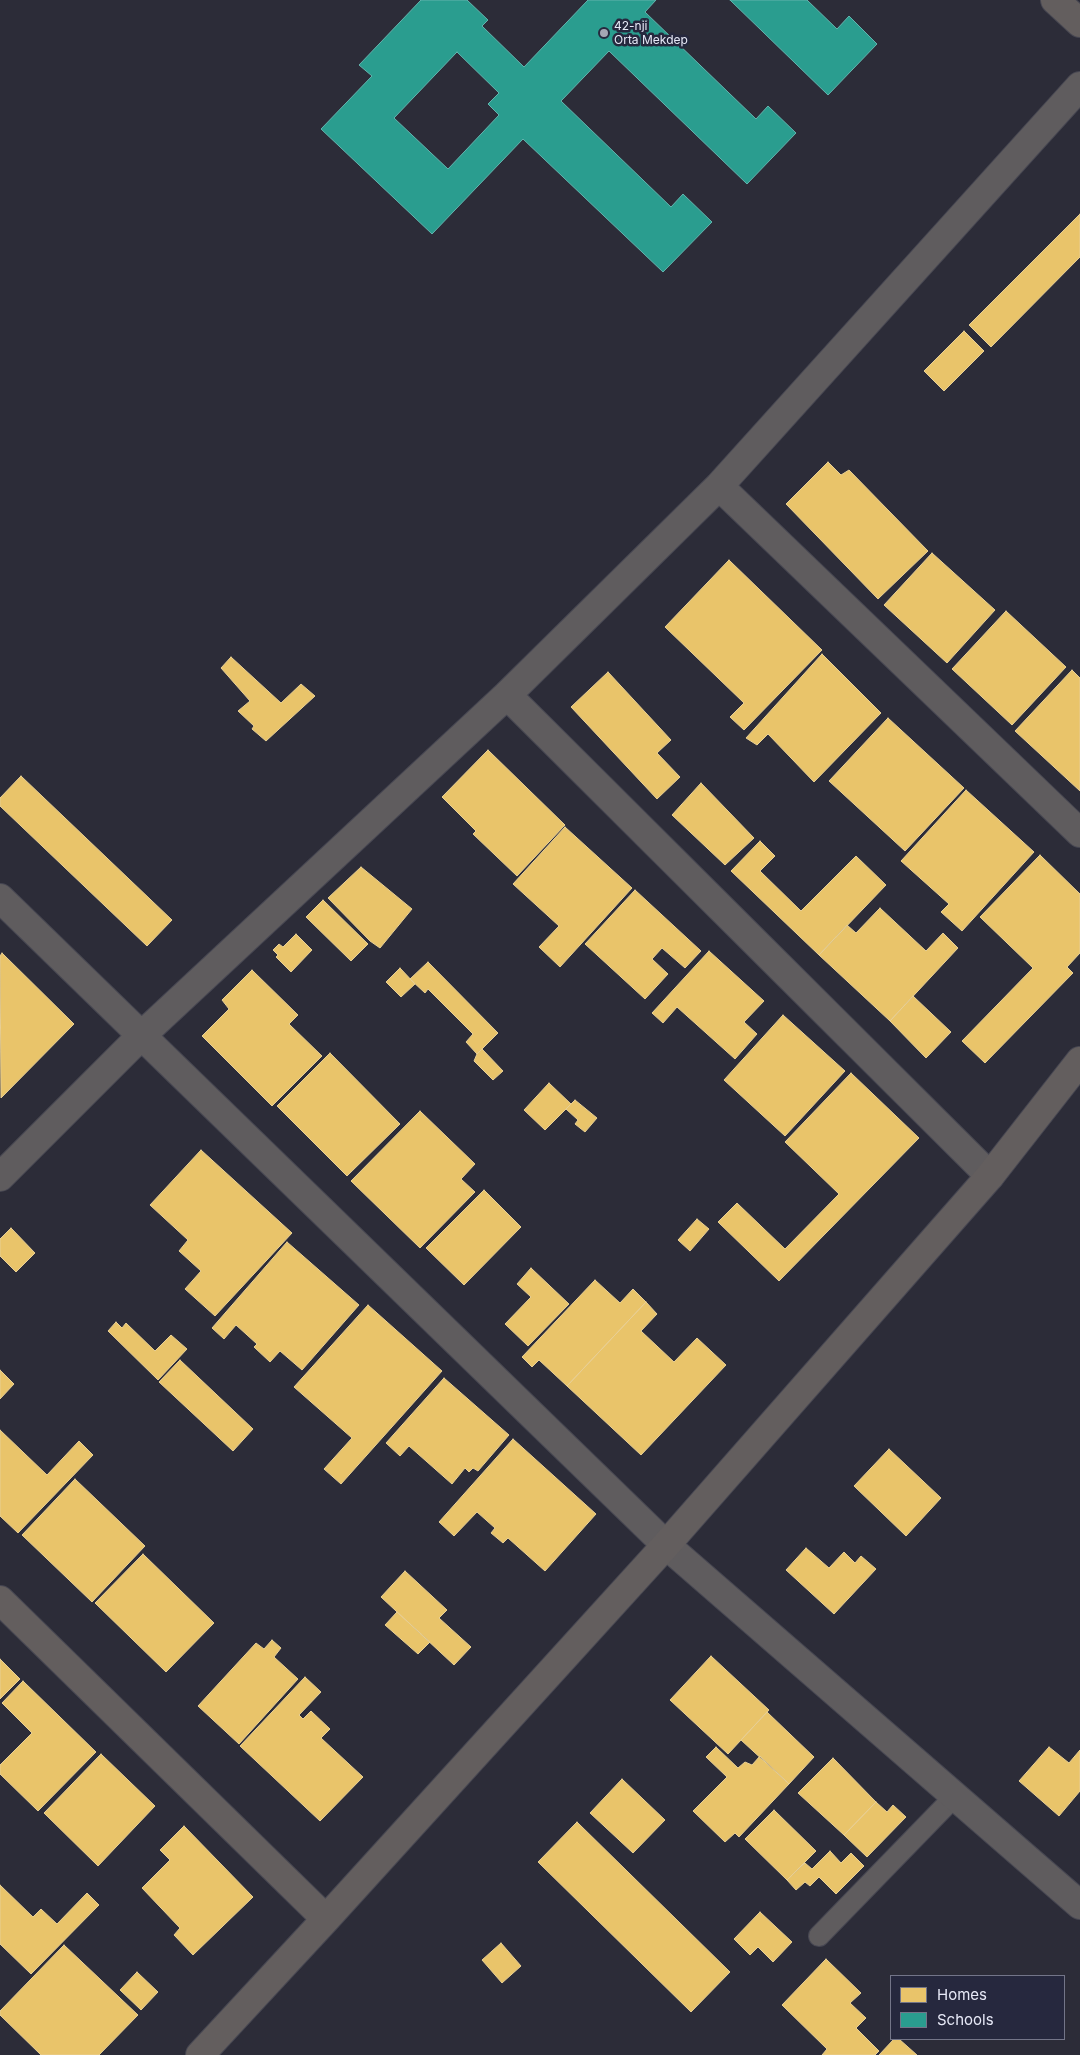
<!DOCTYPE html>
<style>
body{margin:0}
#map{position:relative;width:1080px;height:2055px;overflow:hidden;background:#2c2c38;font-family:Inter,sans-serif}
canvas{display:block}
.legend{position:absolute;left:890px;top:1975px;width:175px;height:65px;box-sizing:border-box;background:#26283e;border:1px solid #737588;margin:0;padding:6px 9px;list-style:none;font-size:15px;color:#e7e9f7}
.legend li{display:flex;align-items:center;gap:10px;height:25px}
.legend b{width:25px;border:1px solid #737588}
</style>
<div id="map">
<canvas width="1080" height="2055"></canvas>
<ul class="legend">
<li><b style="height:14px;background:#e9c46a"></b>Homes</li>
<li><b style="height:14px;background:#2a9d8f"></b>Schools</li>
</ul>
</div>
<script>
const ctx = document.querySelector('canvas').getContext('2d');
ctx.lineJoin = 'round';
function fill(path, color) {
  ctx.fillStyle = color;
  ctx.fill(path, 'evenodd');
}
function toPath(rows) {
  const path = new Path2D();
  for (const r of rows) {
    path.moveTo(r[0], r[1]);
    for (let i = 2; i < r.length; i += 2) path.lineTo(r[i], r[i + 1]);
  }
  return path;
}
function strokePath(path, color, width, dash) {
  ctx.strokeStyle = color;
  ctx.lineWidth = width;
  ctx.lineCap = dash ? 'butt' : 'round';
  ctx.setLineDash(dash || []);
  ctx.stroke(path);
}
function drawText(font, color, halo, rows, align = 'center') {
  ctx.font = font + ' Inter,sans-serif';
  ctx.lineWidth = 5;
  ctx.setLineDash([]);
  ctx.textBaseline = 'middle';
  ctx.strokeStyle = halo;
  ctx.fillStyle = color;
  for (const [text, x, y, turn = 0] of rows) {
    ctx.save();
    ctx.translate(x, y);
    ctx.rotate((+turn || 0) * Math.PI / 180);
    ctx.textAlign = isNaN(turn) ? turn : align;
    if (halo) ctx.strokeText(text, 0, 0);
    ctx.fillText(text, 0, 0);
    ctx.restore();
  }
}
const homes = toPath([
 [1080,214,1080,257,991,347,969,325,1080,214],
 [964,331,984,351,944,391,924,371,964,331],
 [828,462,841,475,849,470,928,551,878,599,786,504,828,462],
 [932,553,995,610,947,663,884,605,932,553],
 [729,560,822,650,744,730,730,717,744,703,665,627,729,560],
 [1006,611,1066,667,1012,725,952,669,1006,611],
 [822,654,881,713,814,782,768,734,757,745,746,738,822,654],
 [231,657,281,703,301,684,315,696,266,741,252,729,254,726,238,711,250,701,221,668,231,657],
 [1072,670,1080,678,1080,791,1015,731,1072,670],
 [608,672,671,740,657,753,680,777,657,799,571,707,608,672],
 [888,718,964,788,905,851,829,781,888,718],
 [488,750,565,825,517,876,473,834,476,831,442,797,488,750],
 [21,776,172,920,147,946,0,806,0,798,21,776],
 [701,783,754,838,725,865,672,815,701,783],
 [966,790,1034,852,962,931,941,912,949,904,901,861,966,790],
 [565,827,632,888,560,967,539,947,559,926,513,884,565,827],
 [760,841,775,856,760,871,801,911,856,856,886,885,819,955,731,871,760,841],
 [1040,855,1080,894,1080,953,1067,967,1073,973,985,1063,962,1041,1033,968,980,917,1040,855],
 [361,867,412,909,380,948,370,941,328,898,361,867],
 [635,890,701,951,685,968,662,948,652,959,668,974,645,999,585,944,635,890],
 [323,900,368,944,351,961,306,917,323,900],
 [880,908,926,951,943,933,958,948,890,1021,819,955,847,925,856,933,880,908],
 [296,934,312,950,291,972,276,957,278,955,273,950,279,944,283,947,296,934],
 [709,951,764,1001,744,1022,757,1034,735,1059,677,1007,663,1023,652,1013,709,951],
 [2,953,74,1024,1,1098,0,956,2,953],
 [428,962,498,1033,477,1054,466,1042,473,1034,428,989,425,993,410,979,428,962],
 [400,968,415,984,401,997,386,982,400,968],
 [252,970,298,1015,289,1024,322,1056,272,1106,202,1036,229,1009,222,1000,252,970],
 [913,996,951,1032,926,1058,890,1021,913,996],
 [783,1015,845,1071,785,1136,724,1080,783,1015],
 [482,1049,503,1071,493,1080,474,1061,477,1054,482,1049],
 [330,1053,400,1124,347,1176,277,1106,330,1053],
 [851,1073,919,1138,779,1281,718,1222,737,1203,785,1249,839,1194,785,1142,851,1073],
 [549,1083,571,1104,545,1130,524,1110,549,1083],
 [575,1100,597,1118,585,1132,575,1124,578,1120,566,1109,575,1100],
 [420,1111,475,1164,461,1179,475,1192,420,1248,351,1181,420,1111],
 [201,1150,292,1233,215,1316,185,1289,201,1271,179,1251,188,1240,150,1205,201,1150],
 [484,1190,521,1227,464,1285,426,1248,484,1190],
 [697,1219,709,1229,690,1251,678,1240,697,1219],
 [11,1228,35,1253,16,1272,0,1256,0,1239,11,1228],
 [287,1242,359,1305,302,1370,280,1351,270,1362,254,1347,257,1344,236,1325,224,1339,212,1328,287,1242],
 [531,1268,569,1304,528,1346,505,1324,531,1297,517,1284,531,1268],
 [595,1280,620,1303,633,1289,646,1302,567,1386,539,1360,532,1367,522,1357,595,1280],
 [646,1302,657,1314,641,1331,674,1362,697,1338,726,1365,641,1455,567,1386,646,1302],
 [368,1305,442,1371,341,1484,324,1469,352,1438,294,1387,368,1305],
 [116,1322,122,1328,126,1323,155,1351,171,1335,187,1349,158,1380,108,1331,116,1322],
 [180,1360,253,1429,233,1451,159,1382,180,1360],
 [0,1370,14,1384,0,1399,0,1370],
 [444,1378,509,1435,478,1471,473,1468,469,1472,465,1468,452,1484,409,1446,400,1456,386,1443,444,1378],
 [0,1430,47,1475,79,1441,93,1455,18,1533,0,1516,0,1430],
 [513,1439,596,1514,545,1571,508,1538,503,1543,491,1533,495,1528,477,1512,454,1536,439,1522,513,1439],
 [889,1449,941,1498,906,1536,854,1486,889,1449],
 [75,1479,145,1546,92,1602,22,1535,75,1479],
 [806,1548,829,1568,844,1552,855,1563,861,1556,876,1569,834,1614,786,1570,806,1548],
 [143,1554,214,1623,166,1672,95,1603,143,1554],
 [405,1571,447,1610,439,1618,471,1647,454,1665,381,1597,405,1571],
 [397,1612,430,1642,418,1654,385,1625,397,1612],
 [272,1640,281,1648,274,1657,298,1679,239,1744,198,1706,256,1643,264,1649,272,1640],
 [711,1656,769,1710,728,1754,670,1700,711,1656],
 [0,1659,20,1679,0,1699,0,1659],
 [305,1677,321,1692,299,1715,303,1719,311,1711,330,1729,321,1738,363,1777,320,1821,240,1746,305,1677],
 [23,1681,96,1752,38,1811,0,1774,0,1765,32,1733,2,1703,23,1681],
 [767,1712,814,1757,789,1784,741,1740,767,1712],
 [716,1747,738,1768,745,1762,752,1765,760,1756,789,1784,739,1837,735,1833,725,1842,693,1811,727,1777,706,1757,716,1747],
 [1049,1747,1069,1763,1080,1750,1080,1791,1059,1816,1019,1781,1049,1747],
 [101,1754,155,1806,98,1866,44,1813,101,1754],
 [833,1758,876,1802,844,1835,798,1793,833,1758],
 [622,1779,665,1820,633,1853,590,1813,622,1779],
 [876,1802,887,1812,893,1805,906,1817,867,1857,844,1835,876,1802],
 [774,1810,816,1851,787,1880,745,1839,774,1810],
 [577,1822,730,1972,691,2012,538,1862,577,1822],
 [184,1826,253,1897,193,1955,174,1935,180,1928,142,1888,170,1860,160,1850,184,1826],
 [830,1851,841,1863,851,1853,864,1866,836,1894,819,1877,810,1886,805,1882,796,1890,787,1880,805,1863,812,1869,830,1851],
 [0,1885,33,1917,41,1909,57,1924,87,1893,99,1905,31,1974,0,1944,0,1885],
 [760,1912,792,1942,773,1962,758,1947,750,1955,734,1939,760,1912],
 [501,1943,521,1966,502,1983,482,1960,501,1943],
 [64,1945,138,2015,99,2055,41,2055,0,2015,0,2011,64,1945],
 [826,1959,861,1993,850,2003,866,2018,856,2028,879,2051,875,2055,822,2055,827,2049,782,2005,826,1959],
 [137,1972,158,1992,141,2010,120,1990,137,1972],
 [894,2039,899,2039,917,2055,879,2055,894,2039]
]);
const schools = toPath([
 [421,0,467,0,488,20,482,26,524,67,588,0,656,0,645,12,756,119,768,106,796,133,747,184,609,51,561,101,671,207,683,194,712,222,663,272,523,139,432,234,321,129,372,76,359,65,421,0],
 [457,52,499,93,488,104,499,115,448,169,394,118,457,52],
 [730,0,807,0,837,29,849,16,877,44,828,95,730,0]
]);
const lane = toPath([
 [819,1936,955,1796]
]);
const street = toPath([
 [719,486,1080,833],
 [507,695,990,1176],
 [0,898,666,1545,1080,1905],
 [0,1177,142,1035,507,695,719,486,1080,86]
]);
const secondary = toPath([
 [1055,0,1080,23],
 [0,1600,326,1919],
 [200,2055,326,1919,666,1545,990,1176,1080,1061]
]);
const markers = [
 [604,33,5,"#a6a7b4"]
];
const poiNames = [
 ["42-nji",614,26],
 ["Orta Mekdep",614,40]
];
fill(homes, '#e9c46a');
strokePath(homes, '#e8cf94', 1);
fill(schools, '#2a9d8f');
strokePath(schools, '#63b4ae', 1);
strokePath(lane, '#474752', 22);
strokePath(street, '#474752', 30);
strokePath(secondary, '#474752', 30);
strokePath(lane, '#5f5c5e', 20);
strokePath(street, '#5f5c5e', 28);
strokePath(secondary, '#635e5e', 28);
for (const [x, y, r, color] of markers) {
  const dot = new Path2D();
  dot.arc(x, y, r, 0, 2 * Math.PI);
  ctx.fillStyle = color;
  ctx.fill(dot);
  strokePath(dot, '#26283e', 2);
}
drawText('12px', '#e7e9f7', '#26283e', poiNames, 'left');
</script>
